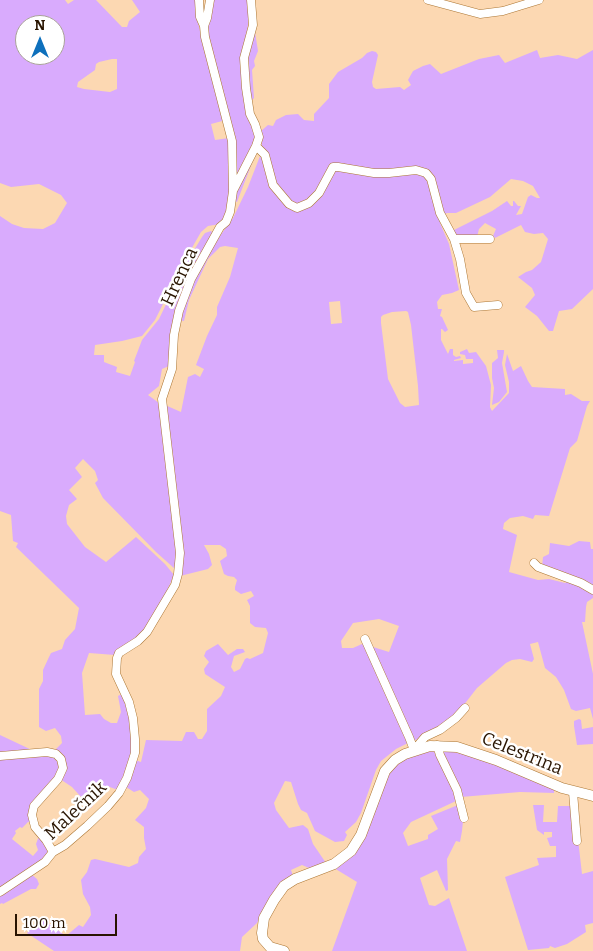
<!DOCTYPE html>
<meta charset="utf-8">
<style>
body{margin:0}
#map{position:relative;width:593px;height:951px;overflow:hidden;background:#fcd8b2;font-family:Bitter,serif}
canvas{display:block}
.north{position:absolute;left:15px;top:15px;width:50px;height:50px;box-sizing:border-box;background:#fff;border:1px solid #a9a199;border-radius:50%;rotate:0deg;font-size:14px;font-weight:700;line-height:20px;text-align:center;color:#291400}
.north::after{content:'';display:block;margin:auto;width:18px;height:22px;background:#0e70bc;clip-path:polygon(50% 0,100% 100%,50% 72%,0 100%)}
.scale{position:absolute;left:15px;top:914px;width:102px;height:22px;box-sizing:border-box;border:2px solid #291400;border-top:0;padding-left:6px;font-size:15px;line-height:18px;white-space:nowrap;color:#291400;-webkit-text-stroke:4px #fff;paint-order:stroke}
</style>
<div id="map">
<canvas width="593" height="951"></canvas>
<div class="north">N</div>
<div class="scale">100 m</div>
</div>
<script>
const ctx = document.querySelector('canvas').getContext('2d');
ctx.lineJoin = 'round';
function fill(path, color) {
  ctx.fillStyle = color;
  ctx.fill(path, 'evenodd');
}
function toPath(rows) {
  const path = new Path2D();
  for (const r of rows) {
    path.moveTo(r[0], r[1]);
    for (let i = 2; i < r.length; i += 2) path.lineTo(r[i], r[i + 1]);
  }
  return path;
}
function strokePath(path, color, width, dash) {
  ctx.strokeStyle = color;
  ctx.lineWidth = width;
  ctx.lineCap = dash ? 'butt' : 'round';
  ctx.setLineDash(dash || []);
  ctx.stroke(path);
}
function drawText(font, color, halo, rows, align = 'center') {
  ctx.font = font + ' Bitter,serif';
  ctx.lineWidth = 5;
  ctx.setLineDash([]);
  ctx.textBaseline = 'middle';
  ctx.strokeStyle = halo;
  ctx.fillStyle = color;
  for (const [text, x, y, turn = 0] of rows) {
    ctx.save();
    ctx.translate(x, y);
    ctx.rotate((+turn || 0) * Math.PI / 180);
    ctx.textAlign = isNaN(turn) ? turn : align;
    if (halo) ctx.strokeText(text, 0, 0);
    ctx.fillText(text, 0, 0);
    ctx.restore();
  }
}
const green = toPath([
 [0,0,65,0,68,4,74,0,96,0,122,27,127,27,129,21,140,12,132,0,197,0,198,22,202,40,226,120,211,124,215,140,229,138,232,183,226,216,220,224,208,226,201,232,185,260,155,320,142,336,122,341,95,345,94,355,104,355,104,362,117,367,116,372,130,376,135,362,134,361,142,340,159,319,185,265,202,237,205,233,211,231,213,233,187,284,169,366,162,369,159,386,148,395,159,403,177,544,177,567,175,569,156,552,103,498,95,483,98,480,95,471,83,459,75,468,82,477,69,490,77,499,69,505,66,516,67,524,85,547,106,562,136,537,165,564,174,575,158,611,142,635,115,655,89,653,82,673,85,715,100,714,104,719,111,723,117,723,121,712,118,696,122,694,128,705,131,717,133,751,131,761,118,790,107,786,91,808,72,787,60,779,65,760,62,754,55,750,62,743,61,736,55,728,46,731,39,727,39,689,43,681,43,670,49,657,51,653,62,649,65,640,75,629,79,608,16,547,18,543,13,541,11,515,0,511,0,216,12,224,24,228,43,229,55,223,67,203,61,195,39,184,11,187,0,183],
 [25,25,55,25,55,55,25,55],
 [112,59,117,59,117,89,110,92,84,89,77,87,78,82,95,70,96,64,99,62],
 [212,0,248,0,249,19,242,60,257,143,252,163,237,202,234,201,234,139,207,31],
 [255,32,258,51,254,61,255,66,252,70,254,98,250,102,248,56],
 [537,50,540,58,558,55,577,59,593,50,593,289,572,309,559,311,553,331,549,331,537,316,525,307,535,295,532,288,518,277,526,272,532,270,541,262,548,239,543,233,534,234,525,232,521,225,495,238,493,236,496,229,485,223,479,229,477,237,456,240,448,233,492,211,507,201,511,206,513,206,513,201,514,201,518,206,521,206,516,215,522,214,528,197,531,195,537,198,540,198,533,186,523,181,511,179,490,197,456,213,447,213,441,216,442,222,440,223,449,244,459,290,452,293,442,295,437,302,438,309,442,309,440,316,442,317,448,330,445,332,442,329,441,329,441,340,448,354,450,349,453,349,453,355,456,357,460,356,461,358,454,360,454,361,463,360,463,364,473,363,473,359,466,359,465,355,460,354,460,352,467,349,469,353,476,352,486,366,491,385,490,407,492,411,509,393,509,382,505,365,507,354,513,371,521,366,528,381,532,387,565,389,565,395,571,394,582,401,590,401,587,406,577,441,570,448,549,516,535,515,533,519,523,516,510,518,504,523,503,529,517,535,509,572,538,580,549,579,565,583,570,580,593,591,593,598,587,602,586,607,585,622,582,622,593,674,593,719,590,708,576,711,571,709,564,690,556,677,545,668,538,642,530,644,534,659,532,662,520,659,512,660,506,663,477,688,456,715,414,741,370,646,389,652,399,626,379,619,353,623,341,641,342,648,353,648,362,644,365,646,410,742,396,749,381,761,376,770,361,813,356,822,345,832,347,835,344,841,335,842,315,831,307,813,301,810,298,804,291,782,285,781,274,803,276,810,289,828,303,825,308,829,313,844,326,863,309,868,302,865,291,870,293,876,276,889,270,897,257,923,242,937,240,951,54,951,27,933,31,928,35,929,44,920,66,936,79,925,83,927,91,915,90,907,83,894,81,880,87,872,91,860,95,859,129,867,138,863,139,857,146,849,144,838,144,827,135,820,146,808,149,799,140,790,134,792,126,787,135,760,141,762,146,740,182,741,186,732,194,732,198,739,202,739,207,731,207,709,221,696,225,687,205,674,204,669,209,662,204,656,206,651,218,644,228,655,237,649,243,649,245,652,234,656,231,667,234,672,240,669,245,659,247,658,250,659,263,653,268,633,266,628,255,627,250,623,250,606,247,600,254,596,251,591,241,594,235,590,235,587,237,580,234,577,228,576,224,574,220,561,227,556,226,549,220,545,204,545,209,554,212,565,208,569,180,576,165,405,181,412,188,377,195,374,200,377,204,369,196,365,207,336,217,315,217,307,230,277,238,248,225,246,220,247,208,259,189,300,184,321,179,320,196,275,211,248,233,218,248,187,262,151,261,131,268,125,273,126,276,120,286,115,298,114,304,120,314,121,314,114,329,98,329,84,338,72,362,58,367,53,372,51,376,52,378,55,372,82,373,87,376,89,400,87,404,90,411,85,408,80,413,71,423,66,430,64,441,74,479,59,499,55,505,63],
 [340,301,342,323,331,324,329,302],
 [406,311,408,312,411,325,418,386,419,405,405,407,400,403,388,379,381,323,381,317,383,315,392,312],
 [497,350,504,350,504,352,502,363,507,392,499,402,492,405,494,388,492,378,492,363,498,358],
 [579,541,590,542,591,549,593,549,593,588,542,567,543,557,549,554,550,543,569,546],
 [579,719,581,720,582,729,593,727,593,744,577,745,574,726,574,721],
 [0,735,34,751,0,754],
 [433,750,453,783,456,801,411,822,403,833,408,846,428,839,428,835,438,829,431,816,458,805,463,821,462,831,460,842,456,841,447,859,448,890,446,891,437,870,420,878,429,905,435,906,449,898,467,951,332,951,357,882,334,868,348,860,390,771,403,759],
 [443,750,478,757,554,789,554,793,520,792,461,797,441,752],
 [52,754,60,762,60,769,44,792,31,822,28,822,22,828,20,827,15,831,16,833,12,839,33,856,38,850,36,844,39,836,48,847,47,856,43,861,0,889,0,758],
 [533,805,544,805,543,822,557,822,558,806,572,806,578,839,582,874,593,871,593,923,585,925,586,932,567,944,555,948,550,946,549,948,528,950,505,877,539,865,537,858,556,857,556,846,550,846,547,838,552,837,552,832,544,832,544,835,537,830],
 [31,874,37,879,39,884,36,889,31,889,3,904,2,903,0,904,0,895]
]);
const minor = toPath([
 [428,0,480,14,503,11,539,0],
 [204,26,207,18,210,0],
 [256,146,265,155,273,185,289,204,297,208,309,203,319,193,333,167,338,167,374,173,389,173,416,170,426,173,431,179,440,213,454,239,460,259,466,293,474,307,498,305],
 [234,189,256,146,259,137,255,124,250,114,246,88,244,58,253,25,251,0],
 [454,239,490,239],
 [534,563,538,567,581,583,593,590],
 [365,639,409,737,414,750],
 [437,745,440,755,457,790,464,818],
 [414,750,425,737,440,730,456,718,465,708],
 [0,756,47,752,56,754,61,759,63,768,58,779,34,806,32,815,35,827,46,840,53,852],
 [573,792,577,841],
 [0,892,45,862,53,852,65,845,87,826,108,806,119,793,127,778,135,753,135,739,133,718,129,702,116,674,117,658,119,653,138,641,147,632,175,585,178,574,180,553,162,399,172,369,174,335,179,311,191,279,220,227,226,222,230,212,233,191,232,141,205,37,204,26,200,17,199,0]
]);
const tertiary = toPath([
 [284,951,270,947,263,939,262,933,264,918,274,900,284,886,295,879,334,864,351,851,361,835,385,771,395,760,405,754,430,746,457,747,496,760,562,788,593,796]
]);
const streetNames = [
 ["Hrenca",180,277,-65],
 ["Celestrina",522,754,22],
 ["Malečnik",76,811,-43]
];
fill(green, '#d9abfd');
strokePath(minor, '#ac7633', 9);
strokePath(tertiary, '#ac7633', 11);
strokePath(minor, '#fff', 8);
strokePath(tertiary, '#fff', 10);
drawText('18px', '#291400', '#fff', streetNames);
</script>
